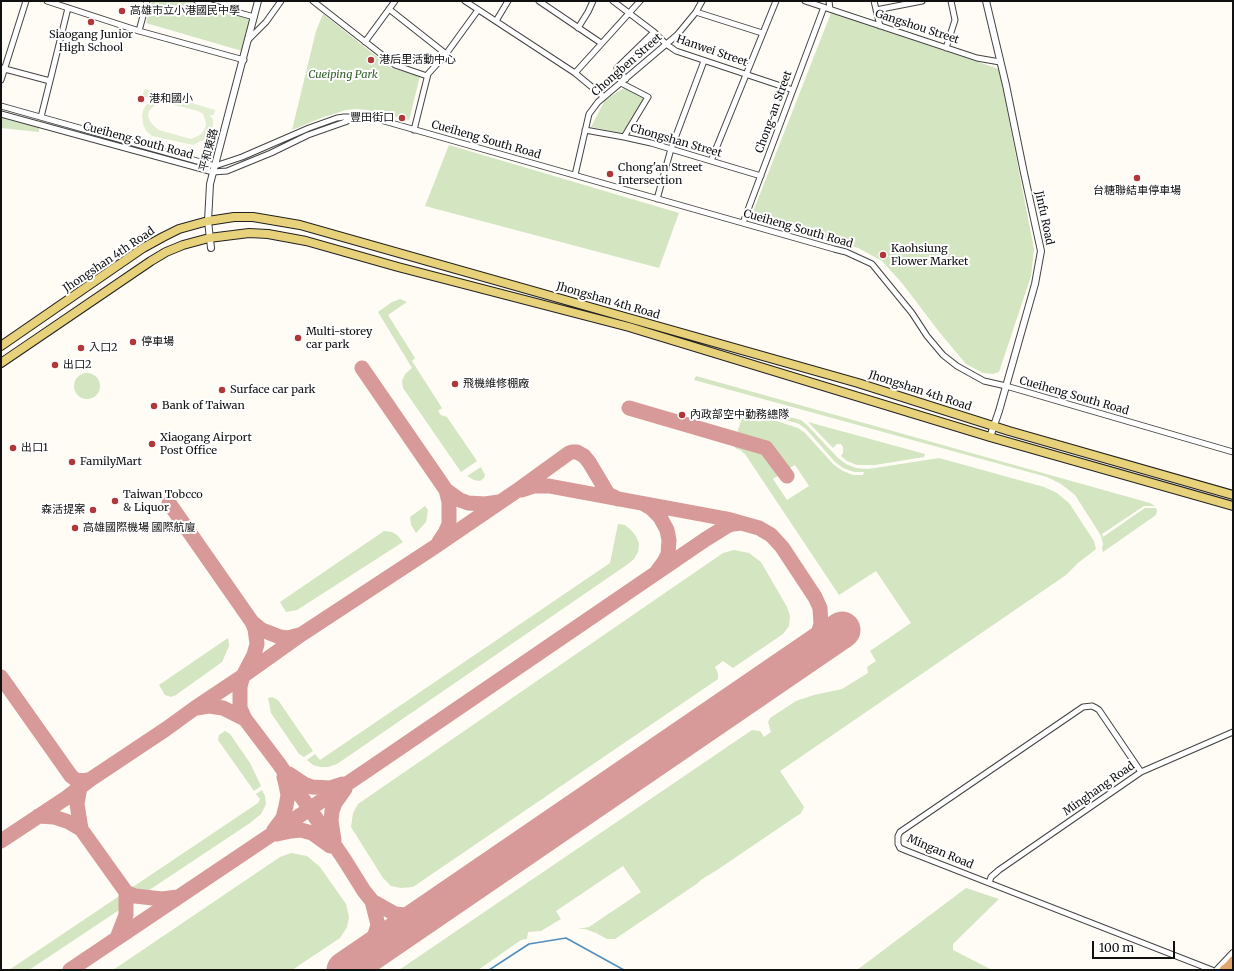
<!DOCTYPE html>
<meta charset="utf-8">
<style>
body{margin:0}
#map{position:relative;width:1234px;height:971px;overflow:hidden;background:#fefcf5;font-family:Merriweather,serif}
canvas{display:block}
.frame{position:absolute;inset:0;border:2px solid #101010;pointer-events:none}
.scale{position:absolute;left:1092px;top:941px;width:83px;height:18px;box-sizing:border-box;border:2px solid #101010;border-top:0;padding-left:5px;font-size:12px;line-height:14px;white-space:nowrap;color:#101010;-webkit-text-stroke:3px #fff;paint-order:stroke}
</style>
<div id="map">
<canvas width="1234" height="971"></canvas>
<div class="frame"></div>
<div class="scale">100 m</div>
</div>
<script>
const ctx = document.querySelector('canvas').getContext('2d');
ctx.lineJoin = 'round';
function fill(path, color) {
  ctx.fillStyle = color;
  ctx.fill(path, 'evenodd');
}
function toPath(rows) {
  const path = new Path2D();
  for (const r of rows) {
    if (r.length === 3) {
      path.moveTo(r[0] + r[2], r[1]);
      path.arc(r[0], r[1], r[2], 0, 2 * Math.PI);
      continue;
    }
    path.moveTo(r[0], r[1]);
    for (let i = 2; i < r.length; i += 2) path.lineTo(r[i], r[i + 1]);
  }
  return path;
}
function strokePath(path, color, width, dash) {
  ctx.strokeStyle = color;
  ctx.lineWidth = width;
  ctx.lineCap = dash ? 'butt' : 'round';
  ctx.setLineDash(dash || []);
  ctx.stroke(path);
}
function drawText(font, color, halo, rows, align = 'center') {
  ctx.font = font + ' Merriweather,"Noto Sans TC",serif';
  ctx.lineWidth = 4;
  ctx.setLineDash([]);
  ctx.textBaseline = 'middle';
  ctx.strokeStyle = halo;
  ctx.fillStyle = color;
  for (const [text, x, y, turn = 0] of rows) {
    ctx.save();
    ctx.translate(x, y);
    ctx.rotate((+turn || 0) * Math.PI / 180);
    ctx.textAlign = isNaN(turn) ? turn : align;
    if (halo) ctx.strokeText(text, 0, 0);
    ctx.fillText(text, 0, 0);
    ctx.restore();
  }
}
const green = toPath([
 [152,1,190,1,251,18,242,51,146,23],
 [831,13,999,69,1034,249,1031,276,999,372,993,374,983,373,966,364,940,333,902,283,882,261,858,248,751,217],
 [323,14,391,68,420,76,409,120,367,110,356,109,346,110,321,118,292,130,316,31],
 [624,88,645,99,623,133,591,127,605,100],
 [1,116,39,126,39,132,1,128],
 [449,145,679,213,659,268,425,206],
 [400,299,407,302,388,315,415,358,412,361,442,408,438,411,441,415,447,417,477,461,461,472,403,388,402,381,405,374,412,368,378,312,392,302],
 [87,386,13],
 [696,376,1150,503,1155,506,1144,506,1102,534,1103,537,1145,508,1156,508,1157,511,1156,515,1103,552,1102,548,1103,544,1101,536,1093,523,1075,495,1061,484,1047,477,694,380],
 [752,407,801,420,807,425,838,458,846,464,856,468,867,469,875,468,939,458,1044,487,1057,493,1069,503,1094,541,1096,549,1078,563,1066,575,780,771,804,807,801,813,717,870,702,879,698,883,615,939,607,939,596,933,585,929,578,929,589,927,641,892,623,866,556,911,561,919,541,931,528,932,527,939,521,940,478,970,399,970,752,730,760,731,764,737,771,732,768,722,770,718,796,701,814,695,842,689,868,673,867,667,876,661,870,651,911,623,876,571,839,595,745,454,740,450,735,448,735,443,765,452,781,474,773,479,787,500,809,486,795,465,788,469,769,445,738,435,737,433,744,412],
 [753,410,799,424,806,429,835,462,843,468,854,472,864,472,863,475,853,475,843,471,834,465,805,433,798,428,752,413],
 [808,422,925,454,924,457,875,465,857,465,847,461,841,456,843,453,843,447,841,444,837,444,833,448],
 [481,467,485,475,484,478,480,481,474,480,467,476],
 [425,506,428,510,426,522,416,533,411,525,410,517],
 [618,524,625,525,631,530,636,536,639,544,638,552,634,559,628,564,337,764,328,767,320,767,313,765,307,760,315,754,320,760,610,563],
 [384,531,392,532,397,535,403,542,297,610,286,612,280,602],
 [734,550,749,553,761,562,787,607,790,616,789,626,783,634,733,668,723,661,715,667,718,673,718,679,413,887,401,888,391,886,383,878,351,827,353,813,358,804,723,553],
 [228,638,229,646,222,662,176,695,171,697,165,695,159,685],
 [272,697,278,700,313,751,304,757,299,754,271,713,268,698],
 [225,731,230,734,250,763,261,786,254,791,218,740,219,735],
 [262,790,265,796,266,804,261,814,250,823,29,970,9,970,258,803,260,799,256,794],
 [291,853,307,856,320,867,346,904,349,917,347,927,340,938,292,970,113,970,280,857],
 [966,888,999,899,953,944,953,950,992,970,857,970]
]);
const pitch = toPath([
 [145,89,215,110,214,115,210,115,213,120,213,126,207,138,193,145,152,136,146,131,143,124,142,115,144,108,148,103,155,100,142,96],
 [163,102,198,111,203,114,206,123,205,128,202,133,198,136,191,139,159,130,154,126,150,121,148,116,149,111,155,105]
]);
const stream = toPath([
 [489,970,529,944,566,938,624,970]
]);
const taxiway = toPath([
 [362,368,446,490,460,500,468,503,485,504,499,502],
 [629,408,766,448,787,476],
 [522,490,534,486,549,486,727,519,759,528,771,535,782,547,815,597,820,608,821,624,816,640,799,660],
 [169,503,252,622,262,630,280,637,288,638,299,635],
 [644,504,651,508,660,517,667,530,669,540,668,554,664,562,658,570],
 [439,542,445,533,449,524,449,502,446,490],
 [252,622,255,629,257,644,254,655,243,676,240,686,240,708,245,719,279,764,344,859,364,891,372,901,395,914,413,916,432,911],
 [1,677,71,776,76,780,82,781,88,780,91,779],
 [196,708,209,706,223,708,245,719],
 [289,774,304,784,312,787,330,788,342,784],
 [80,787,77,804,81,829,126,892,126,915,117,938],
 [38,816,54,817,69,822,81,829],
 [274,830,283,818,286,806,288,795,286,785,284,777],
 [277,834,291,831,301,830,312,833,330,846],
 [334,840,331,821,332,811,335,803,345,789],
 [1,841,66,798,91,779,166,729,195,708,243,676,302,634,433,548,515,492,569,453,572,452,577,452,584,456,589,462,608,494,618,499],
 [126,892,135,896,162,899,178,897],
 [360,960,372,944,378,925,372,901],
 [70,970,369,769,706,539,727,526,733,524,742,523]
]);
const runway = toPath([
 [345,970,842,630]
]);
const minor = toPath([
 [47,1,139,31,244,60],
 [197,1,254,17],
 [313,1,395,65,427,76],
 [465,1,575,73,604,97],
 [539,1,601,43],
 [613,1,654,32,666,44,676,51,793,90],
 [805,1,977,58,1000,62],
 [829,1,830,9],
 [874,1,880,26],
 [389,9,446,54],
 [876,10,922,1],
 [696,12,762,33],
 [496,21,508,1],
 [578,28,588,12,593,1],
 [139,31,147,1],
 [249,39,266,22,281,1],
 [365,42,395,1],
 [946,48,955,20,951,1],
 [1,68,50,81,68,8],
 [575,73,640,1],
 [626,79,617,68,654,32],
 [1,80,26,1],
 [621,83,648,97,624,137],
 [1,106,215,166,242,157,309,128,337,118,344,117,356,117,377,119,834,249,846,252,872,264,912,313,927,336,943,355,957,366,984,381,1006,386,1233,452],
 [1,114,213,172,227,171,271,153,308,135,345,122,353,118],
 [41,117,50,81],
 [414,130,428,74,446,54,478,10],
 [585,130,624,137,651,143,761,176],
 [711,161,776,1],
 [575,175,589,114,598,102,677,35,696,12,702,1],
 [657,199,671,149,704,61],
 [743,223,824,7],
 [1141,772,1099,710,1096,708,1092,706,1083,707,900,832,898,836,898,844,900,848,907,851,1212,970],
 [989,883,991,877,999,870,1141,772,1233,732]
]);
const tertiary = toPath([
 [986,1,1006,85,1024,173,1041,251,1035,284,999,411,990,437],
 [211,248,208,221,210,184,258,1],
 [1217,970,1233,953]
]);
const primary = toPath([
 [1,346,143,248,163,237,179,229,208,221,234,217,253,217,300,225,858,383,1009,431,1233,495],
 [1,363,151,261,166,252,183,245,209,238,249,233,268,234,306,241,398,267,629,327,990,437,1233,506]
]);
const motorway = toPath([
 [1224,970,1229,966,1233,961]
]);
const markers = [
 [122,11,4,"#b0383a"],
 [91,22,4,"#b0383a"],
 [371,60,4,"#b0383a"],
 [141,99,4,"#b0383a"],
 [402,118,4,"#b0383a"],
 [610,174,4,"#b0383a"],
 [1137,178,4,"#b0383a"],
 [883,255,4,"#b0383a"],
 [298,338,4,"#b0383a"],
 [133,342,4,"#b0383a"],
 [81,348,4,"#b0383a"],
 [55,365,4,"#b0383a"],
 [455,384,4,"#b0383a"],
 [222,390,4,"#b0383a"],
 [154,406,4,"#b0383a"],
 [682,415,4,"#b0383a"],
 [152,444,4,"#b0383a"],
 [13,448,4,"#b0383a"],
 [72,462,4,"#b0383a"],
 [115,501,4,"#b0383a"],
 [93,510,4,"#b0383a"],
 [75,528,4,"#b0383a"]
];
const poiNames = [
 ["高雄市立小港國民中學",130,11],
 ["Siaogang Junior",91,35,"center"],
 ["High School",91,48,"center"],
 ["港后里活動中心",379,60],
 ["港和國小",149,99],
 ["豐田街口",394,118,"right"],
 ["Chong'an Street",618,168],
 ["Intersection",618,181],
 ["台糖聯結車停車場",1137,191,"center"],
 ["Kaohsiung",891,249],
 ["Flower Market",891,262],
 ["Multi-storey",306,332],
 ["car park",306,345],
 ["停車場",141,342],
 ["入口2",89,348],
 ["出口2",63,365],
 ["飛機維修棚廠",463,384],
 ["Surface car park",230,390],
 ["Bank of Taiwan",162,406],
 ["內政部空中勤務總隊",690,415],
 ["Xiaogang Airport",160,438],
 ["Post Office",160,451],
 ["出口1",21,448],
 ["FamilyMart",80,462],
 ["Taiwan Tobcco",123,495],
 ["& Liquor",123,508],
 ["森活提案",85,510,"right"],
 ["高雄國際機場 國際航廈",83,528]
];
const streetNames = [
 ["Gangshou Street",917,27,18],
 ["Hanwei Street",712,51,19],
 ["Chongben Street",627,65,-41],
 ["Chong-an Street",774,112,-70],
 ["Cueiheng South Road",486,140,16],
 ["Cueiheng South Road",138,141,15],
 ["Chongshan Street",676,141,16],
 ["平和東路",209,150,-75],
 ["Jinfu Road",1044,218,78],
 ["Cueiheng South Road",798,229,16],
 ["Jhongshan 4th Road",109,260,-34],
 ["Jhongshan 4th Road",608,301,16],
 ["Jhongshan 4th Road",920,391,18],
 ["Cueiheng South Road",1074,396,16],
 ["Minghang Road",1099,789,-35],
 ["Mingan Road",940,852,23]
];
const parkNames = [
 ["Cueiping Park",343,75]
];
fill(green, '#d3e5c1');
fill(pitch, '#e3edd2');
strokePath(stream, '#4f8ebe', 1.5);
strokePath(taxiway, '#d79a98', 15);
strokePath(runway, '#d79a98', 37);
strokePath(minor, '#434343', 7);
strokePath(tertiary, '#434343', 8);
strokePath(primary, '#212121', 10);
strokePath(motorway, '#212121', 11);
strokePath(minor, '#fff', 5);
strokePath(tertiary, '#fff', 6);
strokePath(primary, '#e8d17b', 8);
strokePath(motorway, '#e3a76e', 9);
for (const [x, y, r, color] of markers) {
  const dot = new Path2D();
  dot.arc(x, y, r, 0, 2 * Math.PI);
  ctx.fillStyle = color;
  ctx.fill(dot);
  strokePath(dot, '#fff', 1.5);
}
drawText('11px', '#101010', '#fff', poiNames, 'left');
drawText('11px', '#101010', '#fff', streetNames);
drawText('italic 11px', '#326128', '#fff', parkNames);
</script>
